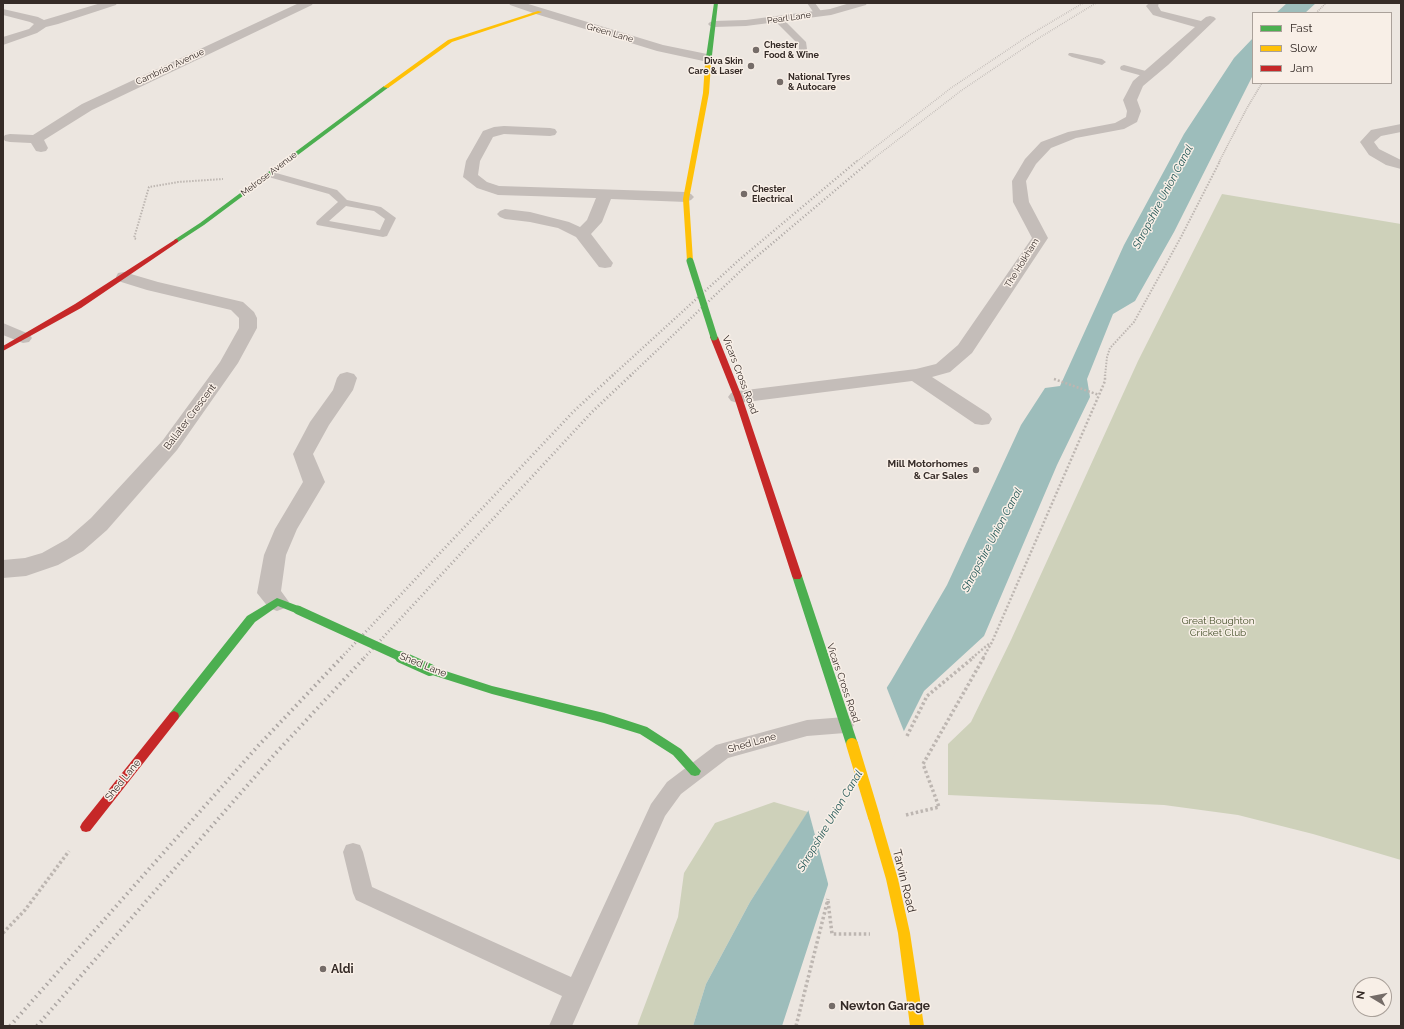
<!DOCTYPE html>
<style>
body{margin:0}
#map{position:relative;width:1404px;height:1029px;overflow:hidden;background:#ece6e0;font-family:Raleway,sans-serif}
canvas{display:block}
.frame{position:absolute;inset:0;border:4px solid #352b27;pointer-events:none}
.legend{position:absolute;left:1252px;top:12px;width:140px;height:72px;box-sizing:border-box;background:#f8efe7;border:1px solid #aaa19a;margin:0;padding:5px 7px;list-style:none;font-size:12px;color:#352b27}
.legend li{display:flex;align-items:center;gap:8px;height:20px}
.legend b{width:20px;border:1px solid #aaa19a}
.north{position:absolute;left:1352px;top:977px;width:40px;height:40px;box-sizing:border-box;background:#f8efe7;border:1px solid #aaa19a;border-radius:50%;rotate:280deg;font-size:11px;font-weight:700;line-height:16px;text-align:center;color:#352b27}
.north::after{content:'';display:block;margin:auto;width:14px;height:18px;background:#756c68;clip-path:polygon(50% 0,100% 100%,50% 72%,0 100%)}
</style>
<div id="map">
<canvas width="1404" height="1029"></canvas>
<div class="frame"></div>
<ul class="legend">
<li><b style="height:5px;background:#4caf50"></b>Fast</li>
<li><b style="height:5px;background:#ffc107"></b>Slow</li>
<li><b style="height:5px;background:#c62828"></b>Jam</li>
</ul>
<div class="north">N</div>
</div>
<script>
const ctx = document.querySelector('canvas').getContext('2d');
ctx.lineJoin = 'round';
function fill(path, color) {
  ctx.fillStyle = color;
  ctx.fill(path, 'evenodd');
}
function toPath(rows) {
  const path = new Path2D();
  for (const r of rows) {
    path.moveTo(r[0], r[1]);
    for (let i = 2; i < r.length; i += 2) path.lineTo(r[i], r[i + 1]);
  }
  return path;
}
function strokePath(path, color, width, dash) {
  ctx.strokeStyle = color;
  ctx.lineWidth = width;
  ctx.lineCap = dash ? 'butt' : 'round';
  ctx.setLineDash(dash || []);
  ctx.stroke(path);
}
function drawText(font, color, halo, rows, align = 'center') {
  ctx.font = font + ' Raleway,sans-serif';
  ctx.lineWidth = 3;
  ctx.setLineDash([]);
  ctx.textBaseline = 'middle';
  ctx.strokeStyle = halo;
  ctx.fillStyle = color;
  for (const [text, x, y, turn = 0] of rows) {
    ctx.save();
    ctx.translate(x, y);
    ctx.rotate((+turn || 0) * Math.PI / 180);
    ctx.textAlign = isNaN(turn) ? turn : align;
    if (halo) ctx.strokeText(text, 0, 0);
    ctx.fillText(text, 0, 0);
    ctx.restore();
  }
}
const green = toPath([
 [1222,194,1401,224,1401,860,1313,834,1238,815,1164,805,948,795,948,744,971,722,1011,640,1138,361],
 [774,802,808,812,750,902,706,984,693,1026,637,1026,678,917,684,873,715,823]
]);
const water = toPath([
 [1287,3,1316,3,1305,13,1276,13],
 [1253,38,1253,75,1174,232,1135,301,1113,314,1087,379,1090,397,1057,465,984,636,924,691,830,879,782,1026,693,1026,706,984,750,902,891,681,947,585,1021,425,1045,388,1060,386,1124,245,1184,134,1234,58]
]);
const pier = toPath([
 [886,686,905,734,829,887,808,809]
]);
const pathFar3 = toPath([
 [1316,13,1326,3],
 [1219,162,1247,108,1262,83]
]);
const pathFar2 = toPath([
 [136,239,134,238,149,187,178,182,223,179],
 [1105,376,1107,357,1110,348,1134,322,1181,237,1220,161]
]);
const pathFar1 = toPath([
 [1054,379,1099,395],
 [972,658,990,643],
 [983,658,992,642,1099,395,1105,381,1105,375]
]);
const path = toPath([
 [907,736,927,696,974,657],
 [906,815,939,807,923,764,984,657],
 [828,901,832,934,870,934],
 [3,933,25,910,69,851],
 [796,1026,828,899]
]);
const lane = toPath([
 [807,3,815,3,823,14,822,16,816,16,807,3],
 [775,17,781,17,806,42,807,49,803,57,797,57,796,55,799,49,799,45,775,21,775,17],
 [1069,53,1072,53,1102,59,1106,62,1102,65,1072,57,1068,55,1069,53],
 [1124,65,1153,73,1154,75,1150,78,1121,70,1120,68,1121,66,1124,65],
 [269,171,337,190,347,200,381,207,396,218,387,236,383,237,317,225,316,223,317,221,338,202,329,194,265,176,264,174,269,171],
 [346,206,374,211,385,219,380,230,329,221,346,206],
 [845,717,851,720,854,725,851,730,845,733,807,736,728,758,681,794,665,816,572,1026,549,1026,562,996,356,900,353,893,343,852,346,845,353,843,360,845,363,852,372,887,571,977,651,804,667,782,716,745,807,720,845,717]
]);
const street = toPath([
 [101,3,117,3,116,5,58,24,46,27,37,33,3,45,3,37,29,29,34,24,30,22,3,15,3,9,38,17,44,20,101,3],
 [299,3,313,3,312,5,92,110,44,140,48,148,46,151,41,152,36,151,31,143,10,142,5,141,3,138,5,135,10,134,33,135,82,104,299,3],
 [509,3,525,3,663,45,712,55,714,58,712,61,708,62,657,51,536,14,510,5,509,3],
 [850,3,867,3,866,5,831,15,746,26,714,27,710,26,708,24,710,22,714,21,746,20,830,9,850,3],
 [1149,3,1159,3,1158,6,1161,11,1201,21,1206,17,1210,16,1214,17,1216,19,1168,65,1143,86,1137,100,1141,111,1137,122,1124,129,1076,138,1051,148,1036,164,1026,181,1029,202,1048,238,972,353,950,372,932,377,989,414,992,419,989,424,982,425,975,424,912,381,738,403,731,401,728,397,731,393,738,391,916,369,936,364,958,345,1032,238,1013,202,1012,181,1025,159,1041,142,1068,132,1115,123,1126,117,1127,111,1123,100,1133,81,1195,27,1153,15,1146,6,1149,3],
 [1401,124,1401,132,1381,136,1374,142,1379,149,1401,160,1401,169,1386,165,1369,155,1360,142,1371,130,1401,124],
 [504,126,550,128,555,129,557,132,555,135,550,136,504,134,493,137,480,161,478,175,487,182,499,186,686,192,691,194,694,197,691,200,686,202,611,199,602,222,591,234,613,263,611,267,605,268,599,267,576,237,558,228,530,222,505,219,500,217,497,214,500,211,505,209,530,212,569,222,580,227,587,220,596,198,498,195,477,188,463,177,466,161,483,131,494,127,504,126],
 [124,272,158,282,243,302,254,312,257,318,257,328,238,363,177,450,107,530,83,551,58,565,26,576,3,578,3,560,25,558,42,553,67,539,91,518,163,440,220,362,239,328,239,318,231,310,147,290,118,281,116,277,118,273,124,272],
 [3,323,29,334,32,338,29,342,23,343,3,335,3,323],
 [347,372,354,374,357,378,353,390,329,425,313,454,325,482,297,529,286,555,281,591,289,602,285,608,277,611,269,608,257,593,264,555,275,529,303,482,293,454,310,422,333,390,337,378,340,374,347,372]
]);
const fast = toPath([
 [714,3,718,3,711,64,708,66,705,64,714,3],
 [384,86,389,87,204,225,178,242,174,242,174,240,200,223,384,86],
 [797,572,800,573,802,576,858,744,856,747,852,749,848,747,846,744,792,576,794,573,797,572],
 [277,598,301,607,303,610,301,613,298,614,278,606,255,622,178,719,174,721,170,719,169,716,170,713,247,616,277,598],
 [430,666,492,686,604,713,647,727,681,749,701,771,699,775,695,776,691,775,673,755,640,734,604,723,492,694,426,673,425,670,426,667,430,666]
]);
const slow = toPath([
 [538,11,542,12,452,42,388,88,383,87,448,40,538,11],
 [708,62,711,64,709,93,689,199,693,261,690,263,687,261,683,199,703,93,705,64,708,62],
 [874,812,878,813,880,817,898,879,910,933,924,1026,910,1026,898,933,886,879,868,817,870,813,874,812]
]);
const jam = toPath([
 [176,239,178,240,178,242,81,308,3,351,3,346,75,304,176,239],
 [711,335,714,335,718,337,742,397,802,576,800,579,794,579,792,576,734,397,710,337,711,335],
 [174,711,178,713,179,716,178,719,90,831,86,832,82,831,80,827,82,823,170,713,174,711]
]);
const railFar3 = toPath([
 [856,162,951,88,1028,36,1083,3],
 [869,162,962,90,1039,38,1096,3]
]);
const railFar2 = toPath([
 [612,376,739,260,857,161],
 [630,376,749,263,870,161]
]);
const railFar1 = toPath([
 [341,658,574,411,613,375],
 [364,658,592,412,631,375]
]);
const rail = toPath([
 [10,1026,258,746,342,657],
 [37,1026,274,755,365,657]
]);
const fastBridgeFar2 = toPath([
 [690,261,714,337]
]);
const fastBridgeFar1 = toPath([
 [298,610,403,658]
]);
const fastBridge = toPath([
 [401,657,430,670]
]);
const slowBridge = toPath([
 [852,744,874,817]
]);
const markers = [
 [756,50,4,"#756c68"],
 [751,66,4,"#756c68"],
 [780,82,4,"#756c68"],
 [744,194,4,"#756c68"],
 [976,470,4,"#756c68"],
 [323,969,4,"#756c68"],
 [832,1006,4,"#756c68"]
];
const farStreetnames = [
 ["Pearl Lane",789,18,-8],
 ["Green Lane",610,33,16],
 ["Cambrian Avenue",170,67,-25],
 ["Melrose Avenue",269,174,-37],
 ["The Holkham",1022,263,-58]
];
const farPoinames = [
 ["Chester",764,45],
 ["Food & Wine",764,55],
 ["Diva Skin",743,61,"right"],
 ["Care & Laser",743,71,"right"],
 ["National Tyres",788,77],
 ["& Autocare",788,87],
 ["Chester",752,189],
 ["Electrical",752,199]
];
const streetNames = [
 ["Vicars Cross Road",740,375,69],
 ["Ballater Crescent",190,417,-53],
 ["Shed Lane",423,665,22],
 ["Vicars Cross Road",843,683,71],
 ["Shed Lane",752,743,-16],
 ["Shed Lane",123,780,-51]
];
const poiNames = [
 ["Mill Motorhomes",968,464],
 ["& Car Sales",968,476]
];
const parkNames = [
 ["Great Boughton",1218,621],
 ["Cricket Club",1218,633]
];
const waterNames = [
 ["Shropshire Union Canal",1163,197,-62],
 ["Shropshire Union Canal",992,540,-62],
 ["Shropshire Union Canal",830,821,-59]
];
const nearStreetnames = [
 ["Tarvin Road",904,881,76]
];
const nearPoinames = [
 ["Aldi",331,969],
 ["Newton Garage",840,1006]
];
fill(green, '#ced1ba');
fill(water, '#9dbdbb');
fill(pier, '#ece6e0');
strokePath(pathFar3, '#bdb6b1', 1.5, [1, 1]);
strokePath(pathFar2, '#bdb6b1', 2, [1.5, 1.5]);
strokePath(pathFar1, '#bdb6b1', 2.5, [2, 2]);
strokePath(path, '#bdb6b1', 3.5, [2.5, 2.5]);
fill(lane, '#c4bdb9');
fill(street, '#c4bdb9');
fill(fast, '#4caf50');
fill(slow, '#ffc107');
fill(jam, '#c62828');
strokePath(railFar3, '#aca6a3', 1.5, [0.5, 1.5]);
strokePath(railFar2, '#aca6a3', 2.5, [1, 2.5]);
strokePath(railFar1, '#aca6a3', 3, [1, 3]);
strokePath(rail, '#aca6a3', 4, [1.5, 4]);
strokePath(fastBridgeFar2, '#4caf50', 7);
strokePath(fastBridgeFar1, '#4caf50', 9);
strokePath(fastBridge, '#4caf50', 12);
strokePath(slowBridge, '#ffc107', 12);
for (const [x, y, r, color] of markers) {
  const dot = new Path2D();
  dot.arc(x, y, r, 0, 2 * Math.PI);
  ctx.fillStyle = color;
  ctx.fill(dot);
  strokePath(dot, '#f8efe7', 1.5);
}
drawText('9px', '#352b27', '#f8efe7', farStreetnames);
drawText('bold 9px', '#352b27', '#f8efe7', farPoinames, 'left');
drawText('10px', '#352b27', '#f8efe7', streetNames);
drawText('bold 10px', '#352b27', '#f8efe7', poiNames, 'right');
drawText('10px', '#47522c', '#f8efe7', parkNames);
drawText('italic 11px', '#1f5554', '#f8efe7', waterNames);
drawText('12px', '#352b27', '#f8efe7', nearStreetnames);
drawText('bold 12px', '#352b27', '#f8efe7', nearPoinames, 'left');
</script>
